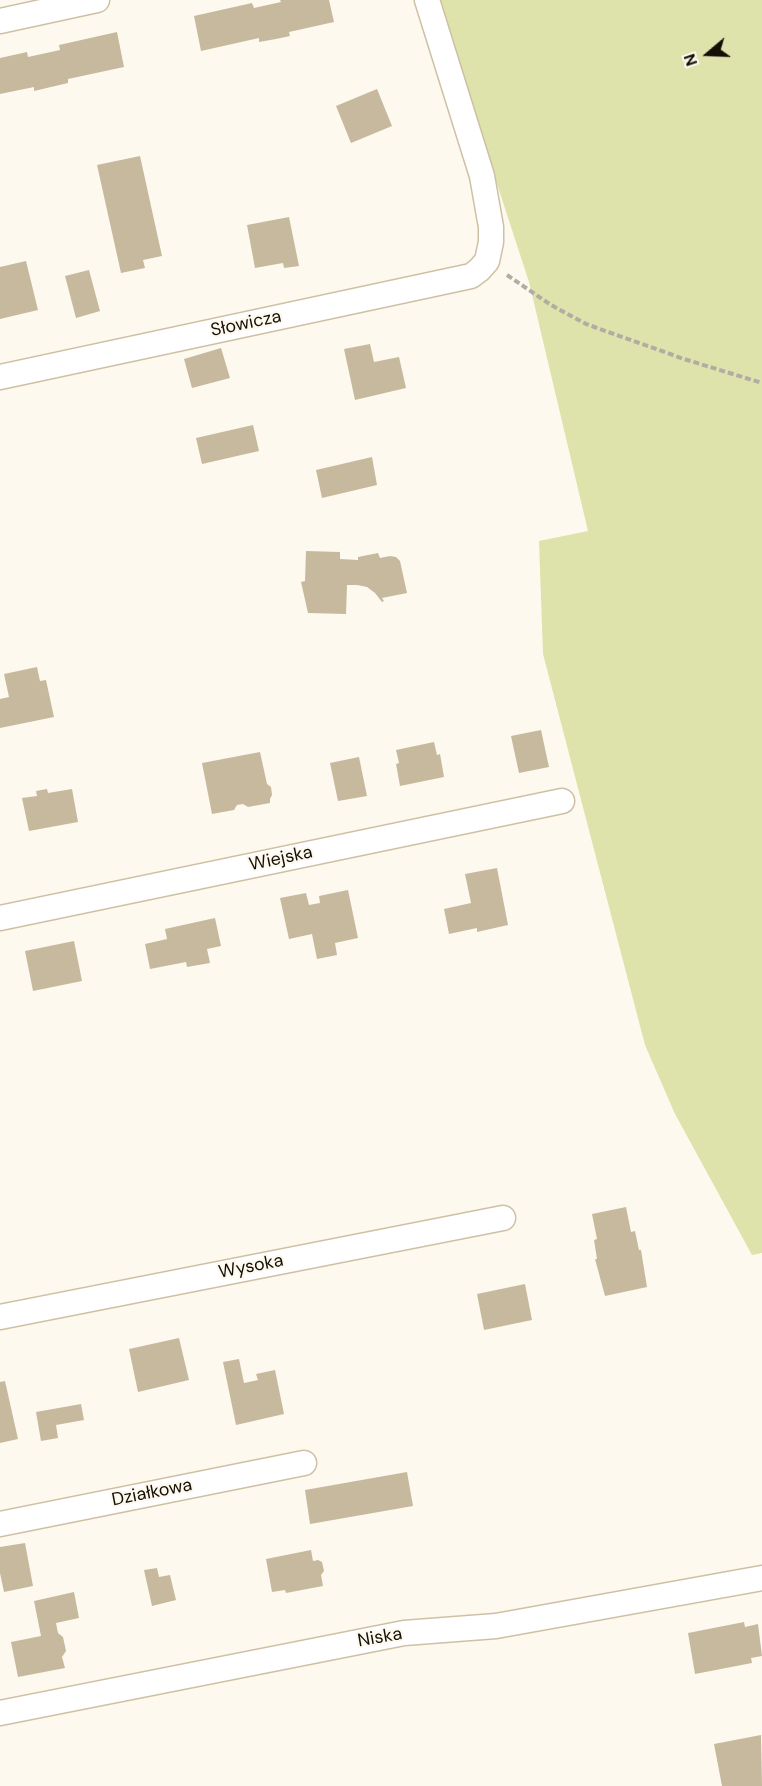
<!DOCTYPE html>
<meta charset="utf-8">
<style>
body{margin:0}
#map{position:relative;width:762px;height:1786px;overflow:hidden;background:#fef9ee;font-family:"DM Sans",sans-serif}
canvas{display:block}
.north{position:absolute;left:678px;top:24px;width:60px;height:60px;-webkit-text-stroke:4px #fef9ee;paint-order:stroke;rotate:251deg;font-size:16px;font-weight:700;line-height:24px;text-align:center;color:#140f06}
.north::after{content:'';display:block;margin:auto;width:21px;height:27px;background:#140f06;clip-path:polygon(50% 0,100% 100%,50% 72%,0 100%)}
</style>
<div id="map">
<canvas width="762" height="1786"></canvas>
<div class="north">N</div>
</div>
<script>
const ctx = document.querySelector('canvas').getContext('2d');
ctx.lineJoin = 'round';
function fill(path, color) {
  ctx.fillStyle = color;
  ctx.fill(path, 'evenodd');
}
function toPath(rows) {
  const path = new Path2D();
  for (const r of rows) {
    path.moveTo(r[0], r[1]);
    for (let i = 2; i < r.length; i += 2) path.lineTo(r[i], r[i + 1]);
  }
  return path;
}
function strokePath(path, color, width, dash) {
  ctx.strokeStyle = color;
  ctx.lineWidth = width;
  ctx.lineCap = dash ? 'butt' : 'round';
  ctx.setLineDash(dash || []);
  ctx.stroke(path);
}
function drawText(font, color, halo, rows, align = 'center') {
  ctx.font = font + ' "DM Sans",sans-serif';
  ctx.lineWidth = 4.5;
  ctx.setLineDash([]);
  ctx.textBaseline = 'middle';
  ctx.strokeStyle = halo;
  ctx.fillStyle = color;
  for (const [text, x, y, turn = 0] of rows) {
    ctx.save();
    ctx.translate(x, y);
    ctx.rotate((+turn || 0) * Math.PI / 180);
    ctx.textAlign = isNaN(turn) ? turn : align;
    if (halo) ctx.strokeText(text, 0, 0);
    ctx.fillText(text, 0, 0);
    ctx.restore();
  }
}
const green = toPath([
 [437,0,762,0,762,1253,752,1255,675,1114,645,1045,543,654,539,541,588,531,529,282]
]);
const building = toPath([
 [280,0,329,0,334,22,289,32,290,36,276,39,259,42,259,38,201,51,194,16,252,3,254,8,281,2],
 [117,32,124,67,68,79,68,83,34,91,34,87,0,94,0,58,27,52,28,57,60,50,59,45],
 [377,89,392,126,351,143,336,106],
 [140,156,162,256,143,260,145,268,121,273,97,165],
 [289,217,299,266,284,268,283,263,255,268,247,225],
 [26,261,38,310,0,319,0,267],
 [89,270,100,311,76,318,65,276],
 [370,344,374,362,399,357,406,388,355,400,344,349],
 [221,348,230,378,192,388,184,359],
 [253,425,259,451,202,464,196,438],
 [372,457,377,485,322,498,316,470],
 [306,551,340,552,340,559,358,560,358,557,378,553,380,558,390,556,396,557,400,561,407,593,382,598,384,601,382,602,375,593,367,587,357,585,347,585,346,614,308,613,301,582,305,581],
 [37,667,40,681,46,680,54,717,0,728,0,699,9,697,4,674],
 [541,730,549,767,519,773,511,736],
 [434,742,437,755,440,754,444,777,400,786,396,764,399,763,396,750],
 [260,752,267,784,271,787,272,795,270,799,270,803,248,807,243,804,237,805,234,810,212,814,202,763],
 [359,757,367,796,338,801,330,763],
 [47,789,48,793,72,789,78,822,29,831,22,798,37,796,36,791],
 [497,868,508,925,477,932,477,928,449,934,444,909,471,903,465,874],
 [348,890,358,938,335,943,337,955,317,959,312,934,289,939,280,898,306,893,309,905,320,903,319,896],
 [215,918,221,946,207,949,210,963,187,967,186,962,150,969,145,944,167,939,165,929],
 [74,941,82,981,33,991,25,951],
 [626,1207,631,1232,635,1231,639,1250,641,1250,647,1287,605,1296,595,1259,597,1259,594,1240,597,1239,592,1214],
 [525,1284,532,1320,484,1330,477,1294],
 [179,1338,189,1380,138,1392,129,1349],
 [239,1359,244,1383,258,1380,256,1374,275,1370,284,1414,236,1425,223,1362],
 [5,1381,18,1439,0,1443,0,1382],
 [81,1404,84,1420,56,1425,58,1438,41,1441,36,1412],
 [407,1472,413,1506,310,1524,305,1490],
 [25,1543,33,1586,4,1592,0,1573,0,1547],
 [311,1550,313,1561,318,1560,322,1562,324,1571,321,1575,323,1586,286,1593,285,1590,272,1592,266,1559],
 [157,1568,159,1577,170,1575,176,1600,152,1606,144,1570],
 [74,1592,79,1618,56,1623,58,1633,63,1637,66,1651,62,1657,65,1668,18,1677,11,1642,41,1636,34,1601],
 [744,1622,745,1627,758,1624,762,1656,751,1658,752,1663,695,1674,688,1633],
 [761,1735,762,1786,722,1786,714,1744]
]);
const path = toPath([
 [507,275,551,305,586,324,684,359,762,383]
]);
const minor = toPath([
 [0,21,97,0],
 [0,377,471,276,479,270,487,261,491,242,491,227,482,176,427,0],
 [0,918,562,801],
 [0,1317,503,1218],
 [0,1524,304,1463],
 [0,1713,404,1633,496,1626,762,1578]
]);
const streetNames = [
 ["Słowicza",246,324,-12],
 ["Wiejska",281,859,-12],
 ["Wysoka",251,1267,-11],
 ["Działkowa",152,1493,-11],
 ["Niska",380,1638,-10]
];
fill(green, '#dde3aa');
fill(building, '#c6b99e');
strokePath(minor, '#cec0a5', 27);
strokePath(path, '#b2ada3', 4, [6, 3]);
strokePath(minor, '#fff', 24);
drawText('18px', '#140f06', '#fef9ee', streetNames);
</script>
